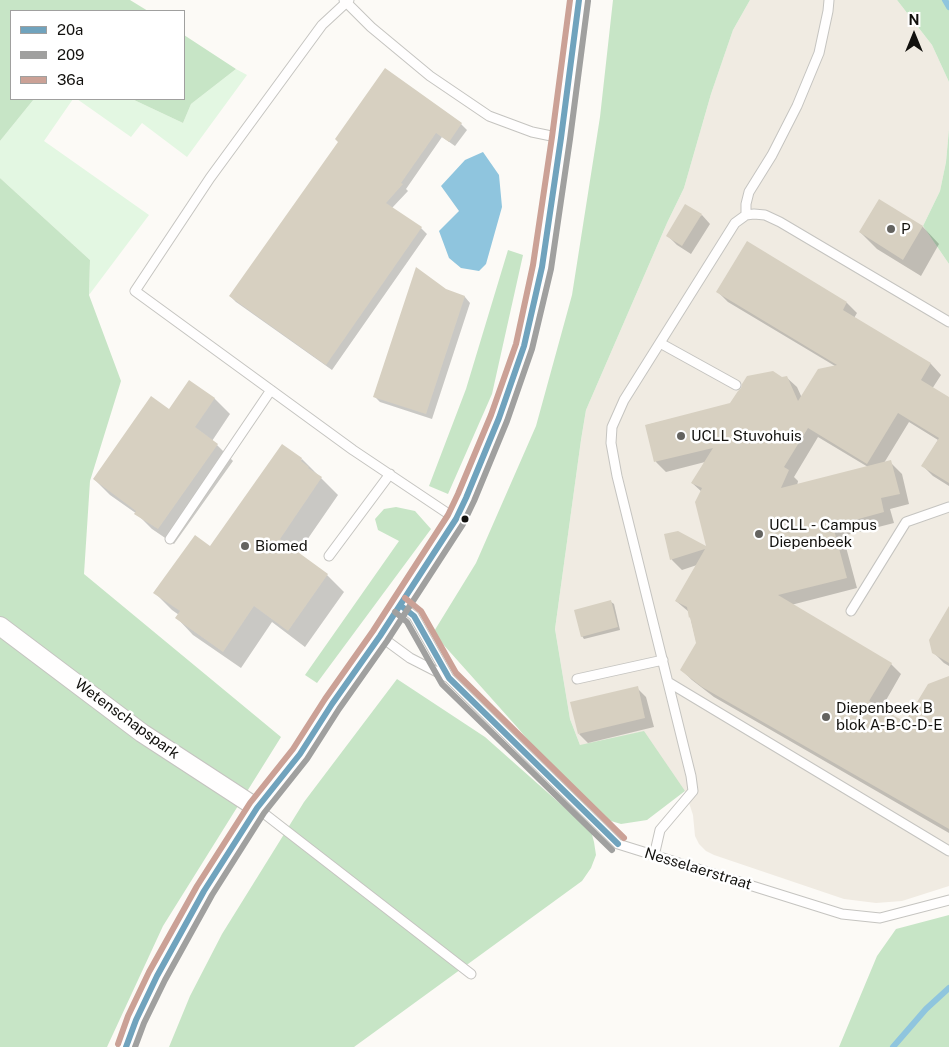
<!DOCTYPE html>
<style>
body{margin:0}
#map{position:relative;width:949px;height:1047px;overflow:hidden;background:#fcfaf6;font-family:"Public Sans",sans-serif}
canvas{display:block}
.legend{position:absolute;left:10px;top:10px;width:175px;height:90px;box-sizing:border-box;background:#fff;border:1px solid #a0a09f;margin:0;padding:6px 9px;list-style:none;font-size:15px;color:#12110e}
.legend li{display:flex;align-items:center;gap:10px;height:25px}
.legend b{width:25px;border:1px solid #a0a09f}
.north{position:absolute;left:889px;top:10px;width:50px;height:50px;-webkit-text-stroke:4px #fff;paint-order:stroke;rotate:0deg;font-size:14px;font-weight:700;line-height:20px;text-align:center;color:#12110e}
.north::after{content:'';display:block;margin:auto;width:18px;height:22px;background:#12110e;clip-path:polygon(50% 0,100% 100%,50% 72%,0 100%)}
</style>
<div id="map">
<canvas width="949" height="1047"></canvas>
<ul class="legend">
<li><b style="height:6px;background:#70a3bd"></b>20a</li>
<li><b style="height:6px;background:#a0a09f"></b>209</li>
<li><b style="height:6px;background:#cba196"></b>36a</li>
</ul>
<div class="north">N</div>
</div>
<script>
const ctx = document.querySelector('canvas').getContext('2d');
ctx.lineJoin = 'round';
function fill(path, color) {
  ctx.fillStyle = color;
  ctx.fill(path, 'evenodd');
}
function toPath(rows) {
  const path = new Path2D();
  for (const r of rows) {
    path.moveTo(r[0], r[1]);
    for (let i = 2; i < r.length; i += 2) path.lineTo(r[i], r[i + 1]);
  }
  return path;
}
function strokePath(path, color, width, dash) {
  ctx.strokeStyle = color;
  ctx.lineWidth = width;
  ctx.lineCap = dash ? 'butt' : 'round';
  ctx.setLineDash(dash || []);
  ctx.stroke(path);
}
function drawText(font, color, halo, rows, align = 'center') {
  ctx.font = font + ' "Public Sans",sans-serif';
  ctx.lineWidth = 5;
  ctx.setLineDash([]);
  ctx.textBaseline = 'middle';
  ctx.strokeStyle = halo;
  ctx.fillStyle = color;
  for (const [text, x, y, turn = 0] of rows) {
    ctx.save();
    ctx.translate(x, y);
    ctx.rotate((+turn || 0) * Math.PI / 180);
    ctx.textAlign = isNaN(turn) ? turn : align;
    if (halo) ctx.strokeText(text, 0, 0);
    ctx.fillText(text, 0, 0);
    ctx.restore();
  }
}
const built = toPath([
 [750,0,897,0,932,45,949,82,949,129,946,162,940,191,923,226,949,264,949,886,902,901,876,903,844,899,714,855,706,851,699,844,695,836,693,815,685,791,580,745,570,719,555,629,581,440,586,410,667,223,684,188,711,94,733,30]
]);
const green = toPath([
 [236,69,247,75,187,157,142,123,131,137,77,99,132,99,183,123,191,104],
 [34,99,73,99,44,141,149,215,89,295,90,260,0,178,0,141]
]);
const forest = toPath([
 [0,0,130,0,148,11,11,11,11,99,34,99,0,141],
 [613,0,750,0,733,30,711,94,684,188,667,223,586,410,581,440,555,629,570,719,580,745,644,731,685,791,647,820,621,824,601,818,577,798,517,727,433,633,476,563,536,426,572,295,600,117],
 [897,0,949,0,949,82,932,45],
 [184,35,236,69,191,104,183,123,132,99,184,99],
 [949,129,949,264,923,226,940,191,946,162],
 [0,178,90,260,89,295,121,381,90,481,84,574,281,737,163,926,107,1047,0,1047],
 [508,250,523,255,492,394,448,494,429,486,466,389],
 [396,507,415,511,431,529,317,683,305,675,399,541,378,530,375,519,384,509],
 [397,679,485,737,591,831,594,842,596,855,591,868,582,881,354,1047,169,1047,190,996,222,934,304,802],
 [949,915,949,1047,839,1047,877,956,896,929]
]);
const water = toPath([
 [483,152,499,175,502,207,486,264,479,271,461,268,449,258,439,231,459,211,441,186,465,160]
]);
const shadow = toPath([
 [461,124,467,130,455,146,442,137,406,189,408,191,392,208,421,228,427,234,332,370,236,302,230,296,339,142],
 [880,201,923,227,939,244,921,276,877,249,860,232],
 [702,215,710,224,691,254,677,245,668,236],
 [446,290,465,297,470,303,432,419,380,402,374,396],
 [718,292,847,303,857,313,854,318,931,364,941,375,932,389,949,399,949,486,933,476,923,466,938,440,909,422,884,463,891,463,902,474,909,504,890,509,894,523,843,536,857,588,791,605,891,664,901,674,881,709,906,724,949,678,949,833,714,697,692,680,682,670,697,644,689,612,676,601,697,565,682,570,672,560,665,535,708,548,702,492,692,483,705,462,666,472,656,462,647,425,731,404,742,389,786,377,797,387,802,398,835,366,728,302],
 [818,437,868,467,797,486,798,481,794,477],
 [214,398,230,414,212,441,217,445,233,461,174,544,152,529,137,514,110,495,94,479,169,411],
 [302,459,338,495,298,553,327,575,344,592,305,647,272,622,241,668,193,635,177,618,179,615,172,610,155,593,211,547],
 [611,602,614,604,620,630,584,639,582,636],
 [949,609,949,666,944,663,933,652],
 [637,688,646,697,654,727,588,743,579,734]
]);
const stream = toPath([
 [945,0,949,7],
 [893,1047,926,1009,949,988]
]);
const building = toPath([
 [385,68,462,123,449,142,436,133,401,183,403,184,386,203,422,227,326,365,229,296,338,142,335,139],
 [879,199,923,226,903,260,859,232],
 [685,204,702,214,682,246,666,236],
 [747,241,847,302,843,310,931,363,921,380,949,397,949,483,921,466,939,438,898,413,867,464,808,428,784,467,789,470,781,488,891,460,900,494,881,498,884,512,833,526,847,578,778,595,892,663,869,701,905,722,928,684,949,676,949,829,702,687,680,670,696,643,690,617,689,618,687,607,675,601,705,549,670,560,664,534,678,531,706,546,695,502,702,488,691,483,713,448,654,462,645,425,730,403,738,391,741,388,742,384,747,376,773,371,782,377,787,376,798,401,818,369,837,365,716,292],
 [416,267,446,289,465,296,426,414,373,397],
 [189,380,215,398,195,427,218,444,158,529,134,514,136,511,93,479,151,396,169,409],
 [282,444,302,458,301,461,309,467,308,468,322,477,280,539,328,574,288,631,254,606,223,652,175,618,180,611,153,593,195,535,210,546],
 [611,600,618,627,581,637,574,610],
 [949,606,949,663,932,653,929,640],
 [638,686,645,718,578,734,570,702]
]);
const service = toPath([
 [344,0,371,27,430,76,489,116,532,132,561,138],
 [349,0,322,25,210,178,135,291,353,450,456,519],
 [746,215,746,204,749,192,772,155,797,106,819,53,828,11,829,0],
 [660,343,736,385],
 [170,539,271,390],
 [329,556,390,474],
 [400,605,414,616,449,678,618,844,842,914,880,918,949,900],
 [851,611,906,522,949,507],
 [380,636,410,658,449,678],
 [577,679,663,660],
 [668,682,949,851],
 [257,808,471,974],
 [654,856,660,830,693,791,691,776,617,476,611,443,612,427,624,400,735,223,746,215,754,214,765,215,780,222,949,322]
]);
const minor = toPath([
 [0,626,142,733,257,808],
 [126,1047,136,1020,157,976,204,891,257,808,300,754,332,704,380,636,456,519,466,498,499,418,524,346,542,267,561,138,579,0]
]);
const bus1 = toPath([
 [400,605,414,616,449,678,618,844],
 [126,1047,136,1020,157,976,204,891,257,808,300,754,332,704,380,636,456,519,466,498,499,418,524,346,542,267,561,138,579,0]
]);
const bus2 = toPath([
 [395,612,407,622,442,684,612,850],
 [135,1047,144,1023,165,980,212,895,264,813,307,759,339,709,387,641,463,524,474,501,507,421,532,349,551,269,570,139,588,1]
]);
const bus3 = toPath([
 [405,598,421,611,456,673,624,838],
 [118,1044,128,1016,149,972,197,886,250,803,293,749,325,699,373,631,448,515,458,494,491,415,516,344,533,265,552,137,570,0]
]);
const markers = [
 [891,229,5,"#64635f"],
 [681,436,5,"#64635f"],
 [465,519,4.5,"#12110e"],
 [759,534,5,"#64635f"],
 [245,546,5,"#64635f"],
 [826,717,5,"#64635f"]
];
const poiNames = [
 ["P",901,229],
 ["UCLL Stuvohuis",691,436],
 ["UCLL - Campus",769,525],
 ["Diepenbeek",769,542],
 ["Biomed",255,546],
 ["Diepenbeek B",836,708],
 ["blok A-B-C-D-E",836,725]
];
const streetNames = [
 ["Wetenschapspark",127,719,36],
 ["Nesselaerstraat",698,869,17]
];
fill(built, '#f0ebe2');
fill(green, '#e3f7e2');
fill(forest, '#c7e5c6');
fill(water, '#8fc5de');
fill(shadow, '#0003');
strokePath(stream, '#8fc5de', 6);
fill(building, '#d7d0c1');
strokePath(service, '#c5c4c0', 11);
strokePath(minor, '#c5c4c0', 20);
strokePath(service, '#fffefe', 9);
strokePath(minor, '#fffefe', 18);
strokePath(bus1, '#70a3bd', 6);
strokePath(bus2, '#a0a09f', 6);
strokePath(bus3, '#cba196', 6);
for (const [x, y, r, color] of markers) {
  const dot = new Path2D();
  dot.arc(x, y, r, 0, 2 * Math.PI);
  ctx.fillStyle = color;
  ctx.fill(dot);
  strokePath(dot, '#fff', 2);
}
drawText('15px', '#12110e', '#fff', poiNames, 'left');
drawText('15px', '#12110e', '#fff', streetNames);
</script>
